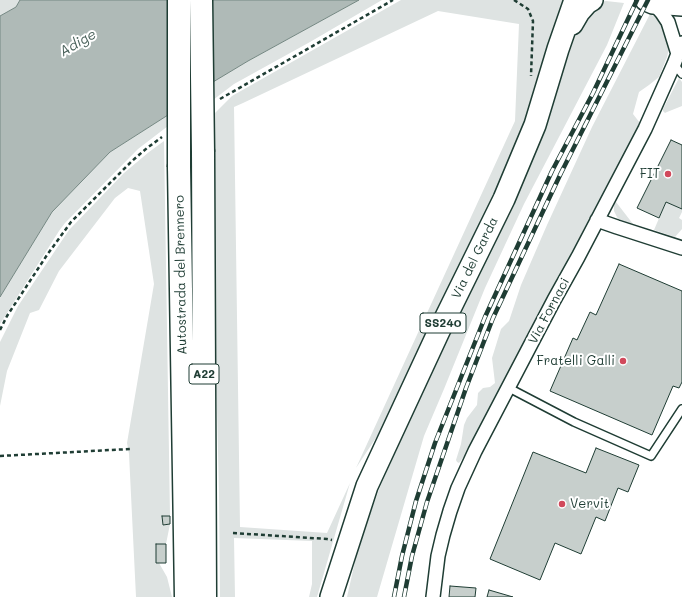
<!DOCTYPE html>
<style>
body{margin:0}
canvas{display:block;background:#fff}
</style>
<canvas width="682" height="597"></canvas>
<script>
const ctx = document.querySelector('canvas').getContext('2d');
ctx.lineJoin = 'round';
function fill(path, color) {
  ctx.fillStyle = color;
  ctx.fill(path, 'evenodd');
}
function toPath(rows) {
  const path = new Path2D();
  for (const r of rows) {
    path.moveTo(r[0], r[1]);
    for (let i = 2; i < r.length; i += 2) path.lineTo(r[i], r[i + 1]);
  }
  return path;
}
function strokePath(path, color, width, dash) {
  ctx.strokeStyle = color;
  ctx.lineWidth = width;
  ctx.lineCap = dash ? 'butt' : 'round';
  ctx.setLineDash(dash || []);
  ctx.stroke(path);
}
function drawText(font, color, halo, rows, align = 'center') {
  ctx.font = font + ' Mali,sans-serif';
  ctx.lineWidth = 4;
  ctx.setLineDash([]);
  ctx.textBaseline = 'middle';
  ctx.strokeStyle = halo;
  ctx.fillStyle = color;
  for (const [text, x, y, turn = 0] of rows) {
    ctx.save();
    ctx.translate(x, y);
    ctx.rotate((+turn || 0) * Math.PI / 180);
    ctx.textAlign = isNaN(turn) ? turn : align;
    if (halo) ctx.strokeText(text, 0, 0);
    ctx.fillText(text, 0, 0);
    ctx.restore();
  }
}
const green = toPath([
 [0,0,20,0,16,7,0,16],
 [359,0,382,0,310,42,234,84,213,100,213,82,248,61],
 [401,0,570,0,512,160,399,403,356,468,515,121,519,24,438,11,243,103,234,107,240,527,327,533,350,483,317,597,309,597,312,584,312,541,234,538,235,597,220,597,219,494,214,279,213,115,232,96],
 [606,1,624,3,607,45,524,204,485,288,444,389,424,436,377,597,347,597,359,544,380,487,466,295,539,140,578,28,599,2],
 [650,14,659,19,664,26,669,38,669,49,667,57,659,77,649,85,639,92,633,114,640,123,590,217,516,362,465,455,459,463,457,462,456,460,461,444,464,425,467,418,477,405,478,393,483,388,490,387,495,383,492,358,501,329,509,321,521,285,547,225,592,127],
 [679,78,682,82,682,106,667,112,665,113,663,111,663,109],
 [168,115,168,126,138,149,65,223,59,231,0,324,0,297,52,212,110,152],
 [164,141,170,516,162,517,163,525,170,524,166,544,156,544,156,563,159,563,167,577,172,597,136,597,129,454,127,443,154,284,140,191,128,188,115,198,59,271,39,310,30,313,7,371,0,406,0,342,18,306,69,230,124,173,149,152],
 [616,202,633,224,624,222,619,220,617,217,614,211,614,205],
 [666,202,682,209,682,212,679,218,682,220,682,229,675,237,654,230]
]);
const water = toPath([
 [20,0,359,0,248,61,213,82,168,115,110,152,52,212,0,297,0,16,16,7,20,0]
]);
const building = toPath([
 [671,140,682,145,682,209,666,202,659,218,637,208,671,140],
 [619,264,682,291,682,382,679,388,673,386,652,435,550,391,573,338,577,340,590,312,596,315,619,264],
 [596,448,639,465,628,492,618,488,605,521,596,517,581,554,555,543,540,580,490,559,533,452,586,473,596,448],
 [162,516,170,516,170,524,163,525,162,516],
 [156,544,166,544,166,563,156,563,156,544],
 [450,586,476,588,475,597,449,597,450,586],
 [489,590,513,597,487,597,489,590]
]);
const path = toPath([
 [514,0,528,9,533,21,531,76],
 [220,99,393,0],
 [0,330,7,316,47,255,71,222,132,161,147,148,162,137],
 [0,456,111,450,131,449],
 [233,533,327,539,332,540]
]);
const service = toPath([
 [674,64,682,74],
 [509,388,574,422,651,456,682,409]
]);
const minor = toPath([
 [653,3,662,13,668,22,678,54],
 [597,220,617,227,682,248],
 [433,597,438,556,443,535,450,511,458,488,475,451,554,300,578,257,645,129,674,64,682,43]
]);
const primary = toPath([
 [646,0,653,3,682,5],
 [572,24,579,12,587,3,592,0],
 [331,597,367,486,439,331,504,199,535,125,558,49,575,0]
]);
const motorway = toPath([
 [203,152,205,597],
 [179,167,186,597]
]);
const rail = toPath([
 [394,597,402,556,416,501,435,443,485,317,552,171,593,93,637,0],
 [404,597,412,556,427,502,466,388,493,318,561,173,648,0]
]);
const motorwayBridge = toPath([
 [179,0,179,167],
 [201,0,203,152]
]);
const markers = [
 [668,174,4,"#d1495b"],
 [623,361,4,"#d1495b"],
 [562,504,4,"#d1495b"]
];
const shields = [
 [443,323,46],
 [204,374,30]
];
const shieldNames = [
 ["SS240",443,323],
 ["A22",204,374]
];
const poiNames = [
 ["FIT",660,174],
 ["Fratelli Galli",615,361],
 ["Vervit",570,504,"left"]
];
const streetNames = [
 ["Via del Garda",475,258,-64],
 ["Autostrada del Brennero",181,275,-91],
 ["Via Fornaci",549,311,-62]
];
const waterNames = [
 ["Adige",78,43,-30]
];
fill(green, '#dee3e2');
fill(water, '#afbab7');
strokePath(water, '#758883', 1);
fill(building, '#c7cfcc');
strokePath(building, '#1f3d34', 1);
strokePath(service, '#1f3d34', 10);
strokePath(minor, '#1f3d34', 16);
strokePath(primary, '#1f3d34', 24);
strokePath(motorway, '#1f3d34', 25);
strokePath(path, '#1f3d34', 2.5, [4, 3]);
strokePath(service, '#fff', 7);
strokePath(minor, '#fff', 13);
strokePath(primary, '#fff', 21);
strokePath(motorway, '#fff', 22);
strokePath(rail, '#1f3d34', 4.5);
strokePath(rail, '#fff', 3, [9]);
strokePath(motorwayBridge, '#1f3d34', 25, []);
strokePath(motorwayBridge, '#fff', 22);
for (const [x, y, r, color] of markers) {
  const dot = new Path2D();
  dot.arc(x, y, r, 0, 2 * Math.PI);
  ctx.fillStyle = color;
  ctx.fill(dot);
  strokePath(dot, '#fff', 1.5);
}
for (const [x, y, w] of shields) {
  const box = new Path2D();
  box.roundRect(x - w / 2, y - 10, w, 20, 3);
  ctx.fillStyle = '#fff';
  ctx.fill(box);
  strokePath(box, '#1f3d34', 1);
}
drawText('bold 12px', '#1f3d34', null, shieldNames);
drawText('13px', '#1f3d34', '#fff', poiNames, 'right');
drawText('13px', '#1f3d34', '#fff', streetNames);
drawText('italic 14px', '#4a625b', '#fff', waterNames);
</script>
